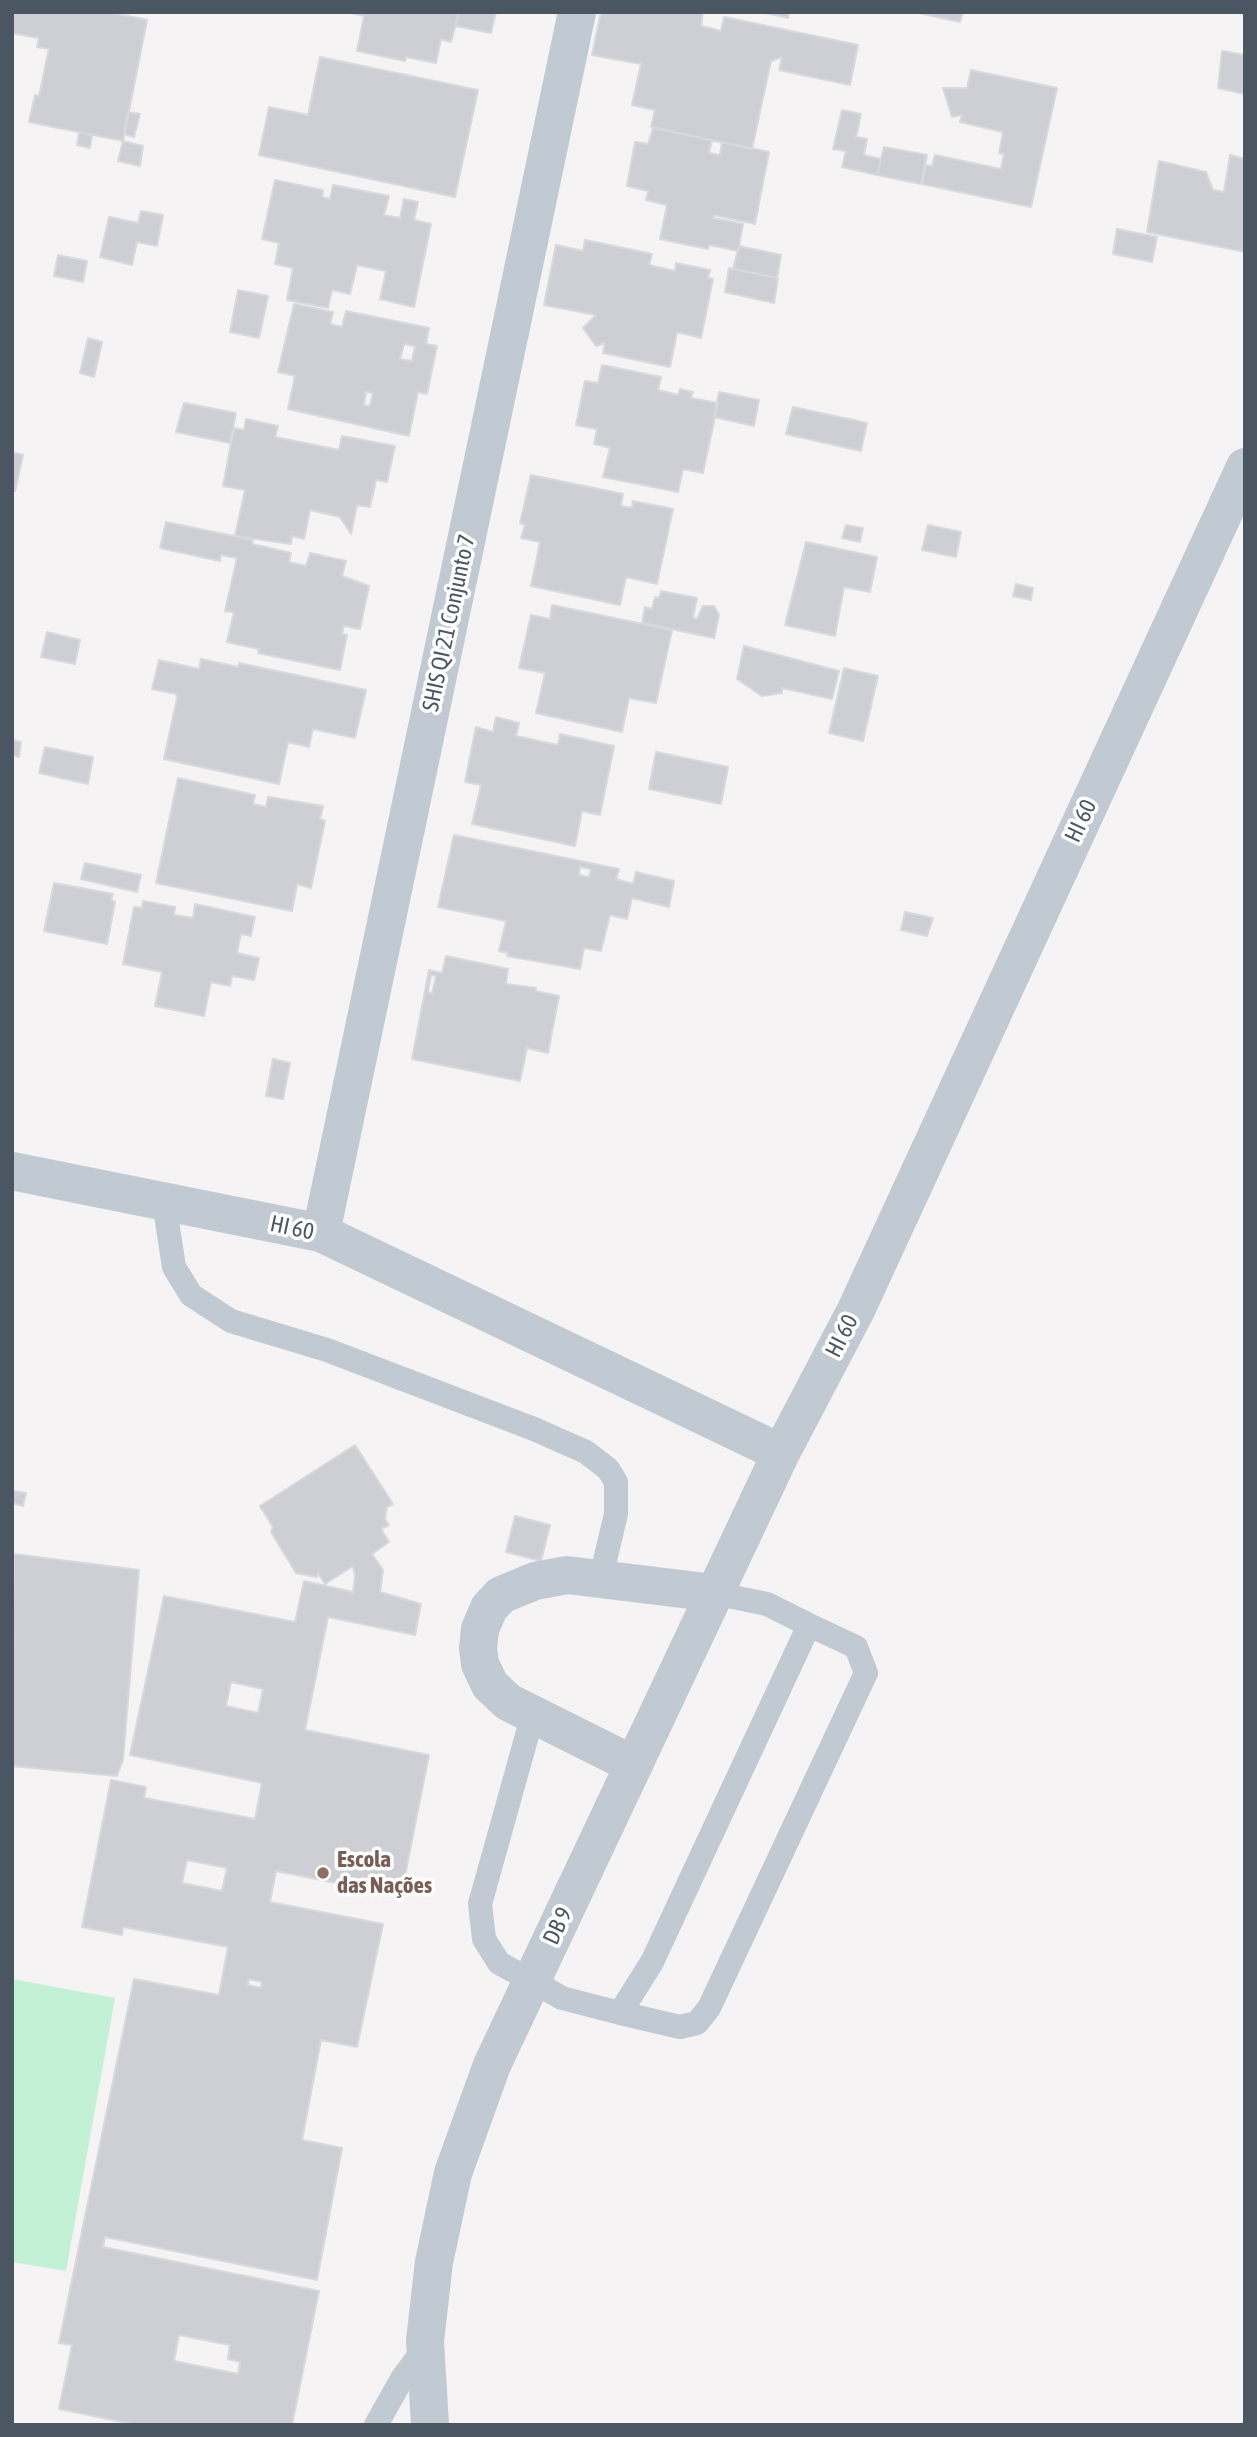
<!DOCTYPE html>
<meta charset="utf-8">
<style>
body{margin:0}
#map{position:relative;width:1257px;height:2437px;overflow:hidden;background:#f5f3f3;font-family:"Asap Condensed",sans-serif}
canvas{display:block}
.frame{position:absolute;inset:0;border:14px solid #4a5661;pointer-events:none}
</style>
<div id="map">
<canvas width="1257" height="2437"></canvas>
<div class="frame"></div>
</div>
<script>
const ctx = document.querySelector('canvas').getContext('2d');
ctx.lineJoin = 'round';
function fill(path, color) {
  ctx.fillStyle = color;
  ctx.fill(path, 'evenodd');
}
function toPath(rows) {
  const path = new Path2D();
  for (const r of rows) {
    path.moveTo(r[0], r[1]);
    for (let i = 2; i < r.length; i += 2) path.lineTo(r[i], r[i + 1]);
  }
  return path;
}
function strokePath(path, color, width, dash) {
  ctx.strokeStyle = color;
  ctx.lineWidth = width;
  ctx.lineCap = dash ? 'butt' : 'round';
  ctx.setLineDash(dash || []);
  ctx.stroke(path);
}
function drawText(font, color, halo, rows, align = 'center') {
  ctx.font = font + ' "Asap Condensed",sans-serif';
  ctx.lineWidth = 7;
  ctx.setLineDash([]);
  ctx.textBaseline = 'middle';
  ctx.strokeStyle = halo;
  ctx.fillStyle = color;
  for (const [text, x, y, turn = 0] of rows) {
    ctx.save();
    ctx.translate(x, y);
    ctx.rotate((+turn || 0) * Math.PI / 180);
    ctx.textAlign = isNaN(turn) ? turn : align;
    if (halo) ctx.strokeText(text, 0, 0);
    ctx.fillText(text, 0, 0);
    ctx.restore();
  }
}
const green = toPath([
 [12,1979,115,1998,66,2271,12,2262]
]);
const building = toPath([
 [12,12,109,12,147,20,123,141,29,122,35,95,39,96,49,49,37,47,39,38,12,33,12,12],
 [346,12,459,12,451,42,441,39,436,63,406,57,405,61,357,51,364,16,346,12],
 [459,12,496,12,491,33,456,26,459,12],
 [601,12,703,12,701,26,721,31,724,17,858,45,850,85,779,70,782,57,771,61,752,149,651,127,655,110,632,105,641,64,592,55,601,12],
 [761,12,789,12,788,18,761,12],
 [914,12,963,12,960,22,914,12],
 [1222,51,1245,55,1245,94,1218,88,1222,51],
 [320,57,478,90,455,197,259,155,269,107,308,115,320,57],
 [971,70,1057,88,1031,207,922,184,926,165,932,166,935,155,1001,169,1004,154,999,153,1003,132,960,122,962,115,952,117,943,88,967,88,971,70],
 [842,110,861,114,856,137,867,139,864,155,881,159,877,175,842,167,846,151,833,149,842,110],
 [128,112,140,114,134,137,124,134,128,112],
 [653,128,712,140,709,153,720,155,722,142,769,152,755,224,714,215,713,218,743,224,738,251,709,245,708,249,660,239,667,205,646,200,648,191,627,186,635,142,648,144,653,128],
 [79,132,92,135,90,148,77,145,79,132],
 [123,141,143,146,140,166,118,161,123,141],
 [884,147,927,155,921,184,877,175,884,147],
 [1230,155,1245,159,1245,252,1147,232,1159,161,1206,172,1213,190,1224,192,1230,155],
 [275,180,323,190,322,197,330,199,333,185,389,196,384,215,400,218,404,199,418,202,414,220,431,224,414,307,380,299,386,271,357,265,350,294,332,290,328,308,287,300,293,268,275,264,279,243,262,239,275,180],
 [141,211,163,215,157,246,137,242,132,265,100,257,109,217,138,223,141,211],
 [1117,229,1157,237,1152,262,1113,254,1117,229],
 [585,240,652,254,649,265,675,271,676,263,710,270,708,278,713,279,701,338,677,332,670,367,603,353,605,343,596,346,583,328,596,315,544,305,556,245,583,251,585,240],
 [739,246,781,255,777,278,733,269,739,246],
 [58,255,87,261,83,282,54,276,58,255],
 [729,268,778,278,774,303,725,292,729,268],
 [238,290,268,296,259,338,230,332,238,290],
 [294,304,333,312,330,324,342,327,346,311,429,328,426,344,437,346,427,394,418,392,409,436,288,409,295,376,278,372,294,304],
 [404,344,415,346,412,361,400,359,404,344],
 [366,392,373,393,370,406,364,405,366,392],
 [88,338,102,342,94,377,80,373,88,338],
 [602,365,661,377,658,390,678,395,680,389,693,392,691,398,718,403,703,473,683,469,678,492,603,477,610,448,594,444,597,429,576,425,585,381,598,383,602,365],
 [719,392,759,400,754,426,714,417,719,392],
 [184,403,236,413,230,443,176,432,184,403],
 [793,407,867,423,861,451,786,434,793,407],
 [246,419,278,426,275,437,339,450,342,436,395,446,387,482,376,480,370,507,357,505,351,534,340,517,310,510,304,539,292,536,291,544,235,536,245,490,223,486,234,428,244,430,246,419],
 [12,452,23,455,15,491,12,490,12,452],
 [531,475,623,494,621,506,632,508,633,501,673,509,657,584,626,577,620,605,531,586,540,542,521,538,525,525,520,523,531,475],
 [166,522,253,540,252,544,291,553,289,562,306,566,310,553,346,561,342,576,369,586,360,629,344,626,342,634,347,635,340,670,258,653,259,649,227,642,234,612,225,611,237,558,221,555,220,561,160,548,166,522],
 [846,525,863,528,860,542,842,538,846,525],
 [928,525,961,532,956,557,922,550,928,525],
 [806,542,877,557,870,592,844,587,835,636,785,625,806,542],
 [1016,584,1033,588,1031,600,1013,596,1016,584],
 [661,591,697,598,693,618,697,619,703,606,714,606,719,615,714,638,642,623,645,607,652,609,655,597,659,598,661,591],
 [552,605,672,630,656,703,629,698,622,732,536,713,545,673,519,668,531,615,550,619,552,605],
 [47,632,80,640,75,664,41,657,47,632],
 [744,646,839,671,832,699,782,688,782,693,762,696,737,679,744,646],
 [201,659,238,667,239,663,366,690,355,738,313,729,309,747,288,742,279,784,164,759,177,698,176,694,152,689,159,660,199,669,201,659],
 [844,668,878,676,863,741,829,733,844,668],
 [496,717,519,723,516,736,558,745,560,734,614,746,600,815,582,811,575,846,472,824,481,785,465,782,476,727,493,732,496,717],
 [12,740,21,742,19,757,12,755,12,740],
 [45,747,93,757,88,784,39,773,45,747],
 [656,752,728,767,721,804,649,789,656,752],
 [178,778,255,795,253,804,266,807,268,797,323,806,320,819,325,821,311,888,297,884,292,911,156,883,178,778],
 [454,835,619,869,616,879,633,884,636,872,674,881,669,907,632,898,627,919,610,915,601,951,584,948,580,969,507,956,508,953,499,951,506,921,438,907,454,835],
 [580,867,591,869,589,877,579,875,580,867],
 [85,863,141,875,137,892,81,879,85,863],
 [54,883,113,894,111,900,115,902,107,944,44,931,54,883],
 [143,901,175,907,174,915,193,918,195,904,255,917,251,936,241,934,237,953,259,958,254,980,232,976,230,986,211,982,204,1016,155,1006,162,972,123,964,134,907,142,908,143,901],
 [905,912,933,918,927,936,901,930,905,912],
 [446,956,508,969,506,984,536,988,536,991,559,996,548,1053,527,1048,520,1081,412,1059,429,970,442,973,446,956],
 [431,975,436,976,432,994,428,992,431,975],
 [273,1059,290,1063,283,1099,266,1096,273,1059],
 [355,1445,393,1504,387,1507,385,1519,389,1525,381,1529,389,1542,372,1554,383,1570,380,1592,421,1604,415,1635,328,1617,305,1730,429,1755,401,1896,276,1871,270,1902,383,1924,357,2047,321,2040,302,2140,342,2148,317,2280,105,2237,103,2247,319,2291,292,2425,137,2425,59,2409,72,2345,59,2343,134,1979,219,1995,228,1947,123,1927,122,1935,82,1927,111,1780,146,1787,144,1798,255,1819,262,1783,130,1755,164,1596,295,1622,304,1581,353,1592,355,1576,353,1566,325,1584,318,1573,317,1577,296,1573,271,1532,273,1527,260,1506,355,1445],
 [231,1682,263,1689,258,1713,226,1706,231,1682],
 [187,1860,227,1868,222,1891,182,1883,187,1860],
 [249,1979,262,1982,261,1988,248,1985,249,1979],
 [179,2335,230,2345,228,2359,240,2362,238,2374,174,2361,179,2335],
 [13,1491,26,1493,23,1506,12,1503,13,1491],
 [515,1516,550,1525,541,1561,506,1552,515,1516],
 [14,1554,139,1570,123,1760,117,1776,12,1766,14,1554]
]);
const lane = toPath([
 [164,1202,174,1267,191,1295,231,1321,327,1350,534,1429,586,1452,608,1469,616,1482,616,1514,601,1577],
 [533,1714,480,1904,484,1939,499,1963,532,1981,562,1998,620,2013,652,1962,809,1625,767,1604,714,1593],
 [620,2013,680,2027,697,2023,709,2008,866,1673,856,1647,809,1625],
 [376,2425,403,2377,425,2348]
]);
const street = toPath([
 [12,1171,321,1233,781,1453],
 [321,1233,577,12],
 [634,1765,508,1702,490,1685,480,1664,478,1648,480,1629,489,1608,501,1595,535,1581,567,1575,714,1593],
 [430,2425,425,2341,434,2262,453,2173,492,2065,781,1453,856,1310,1245,467]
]);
const markers = [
 [323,1873,7,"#8d6e63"]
];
const streetNames = [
 ["SHIS QI 21 Conjunto 7",449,623,-78],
 ["HI 60",1081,821,-65],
 ["HI 60",292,1228,12],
 ["HI 60",842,1336,-63],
 ["DB 9",558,1926,-65]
];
const educationNames = [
 ["Escola",337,1860],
 ["das Nações",337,1886]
];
fill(green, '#c3f1d5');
fill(building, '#cdcfd5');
strokePath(building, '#d7d9de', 2);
strokePath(lane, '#c1cad2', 24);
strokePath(street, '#c1cad2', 38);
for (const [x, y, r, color] of markers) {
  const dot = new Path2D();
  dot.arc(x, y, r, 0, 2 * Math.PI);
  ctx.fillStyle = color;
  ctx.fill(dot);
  strokePath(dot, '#fff', 2.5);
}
drawText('23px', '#4a5661', '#fff', streetNames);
drawText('bold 23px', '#785e54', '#fff', educationNames, 'left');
</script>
